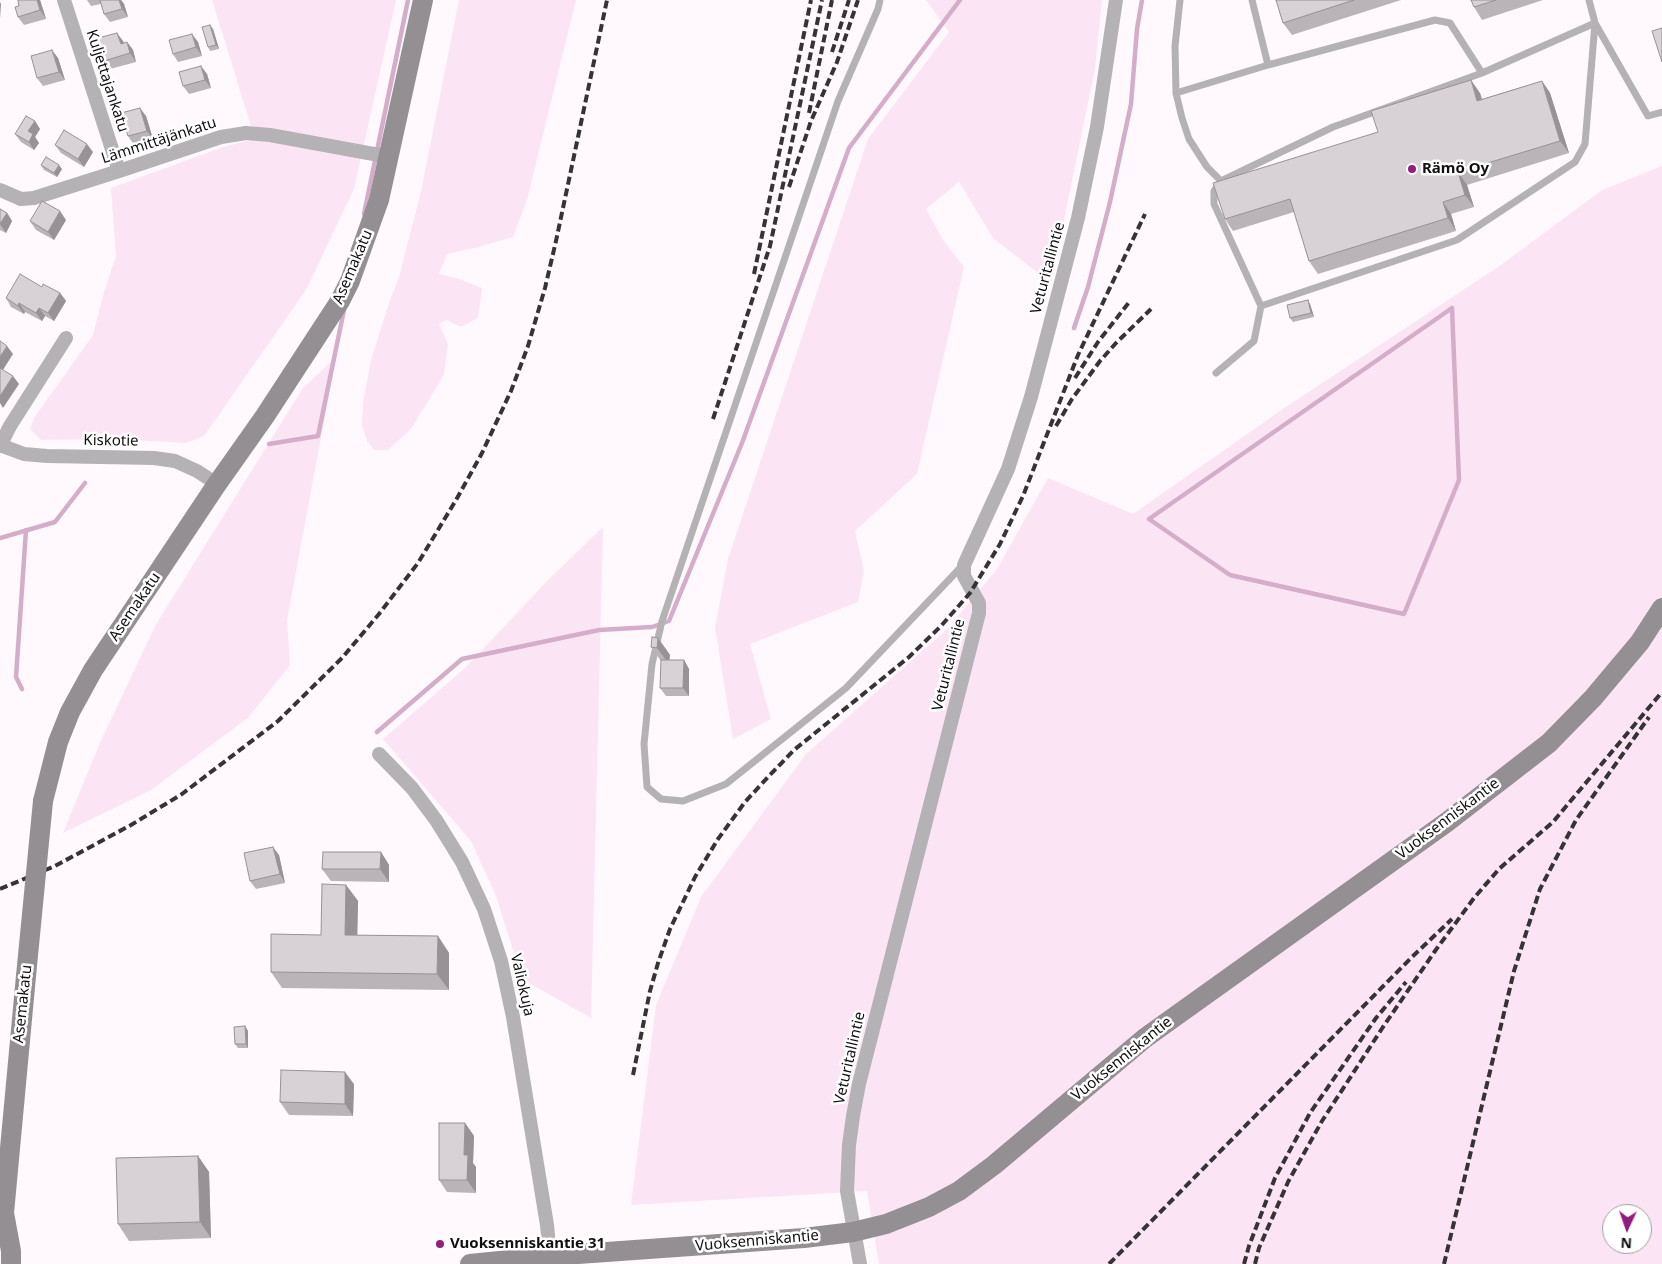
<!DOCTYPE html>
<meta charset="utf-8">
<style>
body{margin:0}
#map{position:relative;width:1662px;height:1264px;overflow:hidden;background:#fff9fd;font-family:"Noto Sans",sans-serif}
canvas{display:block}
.north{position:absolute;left:1602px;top:1204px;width:50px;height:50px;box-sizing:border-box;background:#fff;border:1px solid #a09f9f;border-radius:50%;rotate:183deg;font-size:14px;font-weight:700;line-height:20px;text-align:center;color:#110f10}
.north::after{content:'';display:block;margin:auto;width:18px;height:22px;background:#911e7e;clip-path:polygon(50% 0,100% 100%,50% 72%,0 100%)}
</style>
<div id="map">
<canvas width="1662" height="1264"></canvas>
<div class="north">N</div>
</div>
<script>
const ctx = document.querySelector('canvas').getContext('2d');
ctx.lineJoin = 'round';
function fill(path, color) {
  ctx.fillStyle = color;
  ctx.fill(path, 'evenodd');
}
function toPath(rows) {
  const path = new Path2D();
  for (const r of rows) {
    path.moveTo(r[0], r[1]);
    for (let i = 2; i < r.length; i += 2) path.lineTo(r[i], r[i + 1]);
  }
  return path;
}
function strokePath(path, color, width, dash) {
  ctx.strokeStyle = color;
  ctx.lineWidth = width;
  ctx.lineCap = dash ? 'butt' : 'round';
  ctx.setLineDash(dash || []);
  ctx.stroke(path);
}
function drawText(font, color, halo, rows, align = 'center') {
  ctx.font = font + ' "Noto Sans",sans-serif';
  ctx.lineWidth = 5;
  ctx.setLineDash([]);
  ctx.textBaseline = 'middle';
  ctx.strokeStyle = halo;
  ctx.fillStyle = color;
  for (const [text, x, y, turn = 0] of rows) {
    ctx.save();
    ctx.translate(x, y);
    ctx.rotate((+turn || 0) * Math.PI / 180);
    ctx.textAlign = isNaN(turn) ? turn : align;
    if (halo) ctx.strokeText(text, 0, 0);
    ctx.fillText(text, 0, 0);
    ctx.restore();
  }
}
const green = toPath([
 [212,0,396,0,354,189,306,290,204,436,186,443,113,439,41,440,30,429,34,418,93,335,104,292,116,256,111,188,223,147,255,139],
 [459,0,576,0,527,200,513,237,475,248,447,254,439,274,459,279,482,288,478,318,461,327,446,320,439,324,448,344,444,375,411,429,388,450,374,450,367,441,362,425,363,403,371,360,389,303,399,277,421,191],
 [926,0,1102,0,1095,69,1051,283,993,238,959,182,926,209,943,240,964,267,917,474,855,531,864,571,858,602,750,644,771,719,733,739,715,628,728,559,868,139,949,32],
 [1662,166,1662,1264,879,1264,867,1191,631,1205,656,1005,701,897,806,754,947,629,997,569,1048,478,1133,514,1283,409,1501,265,1602,190],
 [1612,1214,1642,1214,1642,1244,1612,1244],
 [336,357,287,620,290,665,249,717,151,790,63,833,99,745,155,626,303,388],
 [603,527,591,1018,522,979,496,896,471,841,383,739,465,668,548,580]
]);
const stream = toPath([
 [364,214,408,0],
 [1452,308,1459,480,1404,614,1230,575,1149,519,1452,308],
 [1074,328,1088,287,1110,202,1131,104,1137,29,1142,0],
 [269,444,318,436,344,310],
 [0,538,55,522,85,483],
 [22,689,16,677,26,530],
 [377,732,462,659,599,630,652,627,669,621,742,443,849,148,960,0]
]);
const lane = toPath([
 [880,0,878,9,838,101,662,621,652,664,644,744,647,787,661,799,683,801,726,784,846,688,963,565],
 [1180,0,1175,46,1176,93,1182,118,1189,139,1207,167,1221,181],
 [1589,0,1595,23,1648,116,1662,112],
 [1595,23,1585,144,1575,162,1457,240,1261,306,1214,204,1214,191,1221,181,1333,127,1482,73,1595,23],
 [1268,65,1435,20,1450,23,1482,73],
 [1176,93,1268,65,1252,0],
 [1216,373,1254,341,1261,306]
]);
const street = toPath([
 [64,0,119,171],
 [0,190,21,199,34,198,119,171,221,137,246,133,270,135,390,157],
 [0,445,24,454,47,456,154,458,175,461,197,471,217,484],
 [0,446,10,426,66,338],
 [379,754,412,788,436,820,462,862,484,909,501,961,513,1017,547,1225,550,1256],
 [860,1264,847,1191,849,1145,853,1116,859,1084,979,613,979,603,964,576,964,565,1008,469,1031,397,1078,218,1097,127,1116,0]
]);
const secondary = toPath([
 [43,801,58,742,70,712,93,670,217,484,265,416,340,301,350,281,379,200,423,0],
 [11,1264,11,1251,4,1213,26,976],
 [470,1264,550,1256,804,1238,853,1232,886,1224,929,1207,959,1191,994,1165,1145,1038,1447,822,1549,743,1593,698,1640,642,1662,608]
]);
const rail = toPath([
 [832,52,849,0],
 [809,113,832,0],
 [789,187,811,121,837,62,858,0],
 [754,274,811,0],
 [1075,378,1098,342,1130,301],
 [713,419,770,246,822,0],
 [1056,426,1072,399,1100,361,1116,343,1151,309],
 [0,889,55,866,131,825,182,794,278,721,342,658,379,614,418,563,456,500,482,453,511,391,528,346,545,288,556,241,607,0],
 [633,1075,650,991,658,963,670,929,695,877,718,839,745,802,768,777,794,750,909,657,941,626,970,593,1000,544,1023,496,1078,355,1145,214],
 [1109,1264,1411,958,1452,919],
 [1244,1264,1249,1246,1275,1178,1310,1113,1376,1018,1406,982],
 [1255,1264,1259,1248,1288,1182,1322,1121,1383,1027,1435,951,1474,898,1499,869,1553,822,1662,692],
 [1444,1264,1514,971,1540,889,1576,820,1649,717]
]);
const secondaryBridge = toPath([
 [26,976,43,801]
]);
const wall = toPath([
 [18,0,40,0,46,19,24,25,18,17,19,6],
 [87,0,121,0,124,4,128,17,110,22,104,14,101,4,91,6],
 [1276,0,1401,0,1292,35,1283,23],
 [1471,0,1543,0,1482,20,1474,7],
 [213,29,219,49,210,51,208,47],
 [123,41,124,43,127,42,133,50,136,62,110,69,104,61],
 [198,42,202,56,178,62,173,54],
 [58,58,65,80,43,86,37,78],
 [207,74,211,88,189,94,183,86],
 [1542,81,1550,93,1569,153,1467,185,1474,207,1451,214,1456,231,1318,274,1309,261,1294,212,1233,231,1225,219,1378,132,1480,93,1482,99],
 [146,116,153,139,134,145,128,136],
 [35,121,40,129,35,137,39,143,34,150,21,142,15,134],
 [55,145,93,152,84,167,61,153],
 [41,165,62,169,57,177,44,170],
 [0,209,7,213,12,221,6,233,0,230],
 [66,220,54,240,36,230,30,221],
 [42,287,60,293,66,301,54,321,45,316,42,321,25,312,24,314,11,307,6,298],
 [1310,304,1314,317,1293,322,1290,318],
 [658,638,670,655,669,660,684,660,689,669,689,696,666,696,660,688,661,661,651,647],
 [381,852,389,865,389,882,331,881,322,869],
 [279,855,285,883,256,889,250,881],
 [346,885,358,901,357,935,438,936,449,953,449,990,282,988,271,972,321,935],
 [245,1026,248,1031,248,1048,238,1048,235,1044],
 [354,1084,353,1116,289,1115,280,1102],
 [465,1123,474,1136,473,1163,476,1167,476,1193,447,1192,439,1180],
 [198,1156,209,1172,211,1238,129,1241,118,1224]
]);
const shadedWall = toPath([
 [37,0,40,0,46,19,40,10],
 [119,0,121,0,124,4,128,17,122,9],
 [0,2,1,4,0,19],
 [210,25,213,29,219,49,216,45],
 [117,33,123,41,126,52,121,44],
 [192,34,198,42,202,56,196,47],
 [127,42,133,50,136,62,130,53],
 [52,50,58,58,65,80,59,72],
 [201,66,207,74,211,88,205,80],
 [1471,80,1480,93,1486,113,1477,101],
 [1542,81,1550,93,1569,153,1560,141],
 [140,108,146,116,153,139,147,131],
 [35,121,40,129,35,137,39,143,34,150,29,142,28,131],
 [87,144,93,152,84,167,78,159],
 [59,165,62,169,57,177,54,173],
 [1458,172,1467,185,1474,207,1465,195],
 [1443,202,1451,214,1456,231,1448,218],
 [60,211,66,220,54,240,48,232],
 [7,213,12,221,6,233,0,224],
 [60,293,66,301,54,321,48,313],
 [1308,300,1310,304,1314,317,1311,313],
 [19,303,25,312,24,314,18,306],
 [39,308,45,316,42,321,36,313],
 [7,346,13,354,1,373,0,371,0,357],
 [13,376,19,384,3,408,0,403,0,396],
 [658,638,670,655,669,664,657,648],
 [684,660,689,669,689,696,683,688],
 [273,847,279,855,285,883,280,874],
 [381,852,389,865,389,882,380,869],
 [346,885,358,901,357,952,345,935],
 [438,936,449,953,449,990,437,974],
 [245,1026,248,1031,248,1048,246,1044],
 [345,1072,354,1084,353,1116,345,1104],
 [465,1123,474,1136,473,1163,476,1167,476,1193,467,1180,464,1155],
 [198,1156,209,1172,211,1238,200,1222]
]);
const building = toPath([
 [18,0,37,0,40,10,18,17,15,7,19,6,18,0],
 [100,0,119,0,122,9,104,14,100,0],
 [1276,0,1354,0,1283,23,1276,0],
 [1471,0,1496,0,1474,7,1471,0],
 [210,25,216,45,208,47,202,27,210,25],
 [1662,28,1662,62,1652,31,1662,28],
 [117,33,121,44,127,42,130,53,104,61,98,38,117,33],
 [192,34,196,47,173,54,169,40,192,34],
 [52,50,59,72,37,78,31,56,52,50],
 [201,66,205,80,183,86,179,72,201,66],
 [1471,80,1477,101,1542,81,1560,141,1458,172,1465,195,1443,202,1448,218,1309,261,1290,199,1225,219,1213,183,1378,132,1371,111,1471,80],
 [140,108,147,131,128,136,121,113,140,108],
 [26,116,35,121,28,131,33,134,29,142,15,134,26,116],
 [64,130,87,144,78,159,55,145,64,130],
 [46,157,59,165,54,173,41,165,46,157],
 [42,201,60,211,48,232,30,221,42,201],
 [0,209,7,213,0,224,0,209],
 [20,274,42,287,43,284,60,293,48,313,39,308,36,313,19,303,18,306,6,298,20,274],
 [1308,300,1311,313,1290,318,1287,305,1308,300],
 [0,341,7,346,0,357,0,341],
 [0,368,13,376,0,396,0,368],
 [652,637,658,638,657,648,651,647,652,637],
 [661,660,684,660,683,688,660,688,661,660],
 [273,847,280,874,250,881,244,853,273,847],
 [323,852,381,852,380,869,322,869,323,852],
 [322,884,346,885,345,935,438,936,437,974,271,972,271,934,321,935,322,884],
 [245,1026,246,1044,235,1044,234,1027,245,1026],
 [281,1070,345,1072,345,1104,280,1102,281,1070],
 [439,1123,465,1123,464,1155,468,1155,467,1180,439,1180,439,1123],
 [198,1156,200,1222,118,1224,116,1158,198,1156]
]);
const markers = [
 [1412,169,5,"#911e7e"],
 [440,1244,5,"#911e7e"]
];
const streetNames = [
 ["Kuljettajankatu",107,81,72],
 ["Lämmittäjänkatu",159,141,-18],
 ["Asemakatu",353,267,-67],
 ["Veturitallintie",1048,268,-75],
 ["Kiskotie",111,441,1],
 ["Asemakatu",135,607,-56],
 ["Veturitallintie",949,665,-76],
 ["Vuoksenniskantie",1448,819,-37],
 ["Valiokuja",522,985,77],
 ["Asemakatu",23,1004,-84],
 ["Veturitallintie",850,1058,-77],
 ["Vuoksenniskantie",1122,1059,-39],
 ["Vuoksenniskantie",757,1241,-5]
];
const poiNames = [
 ["Rämö Oy",1422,169],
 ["Vuoksenniskantie 31",450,1244]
];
fill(green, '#fbe5f5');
strokePath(stream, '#d4adc9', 4.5);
strokePath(lane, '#b5b2b5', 7);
strokePath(street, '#b5b2b5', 14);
strokePath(secondary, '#948f92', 20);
strokePath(rail, '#363334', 4, [8, 4]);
strokePath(secondaryBridge, '#948f92', 20);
fill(wall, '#bab4b8');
fill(shadedWall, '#979296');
fill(building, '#d8d1d6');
strokePath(building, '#979296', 1);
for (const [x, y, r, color] of markers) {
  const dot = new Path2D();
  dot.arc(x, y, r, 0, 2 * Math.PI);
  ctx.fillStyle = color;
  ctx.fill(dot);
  strokePath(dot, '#fff', 2);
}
drawText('15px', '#110f10', '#fff', streetNames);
drawText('bold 15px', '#110f10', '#fff', poiNames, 'left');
</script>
